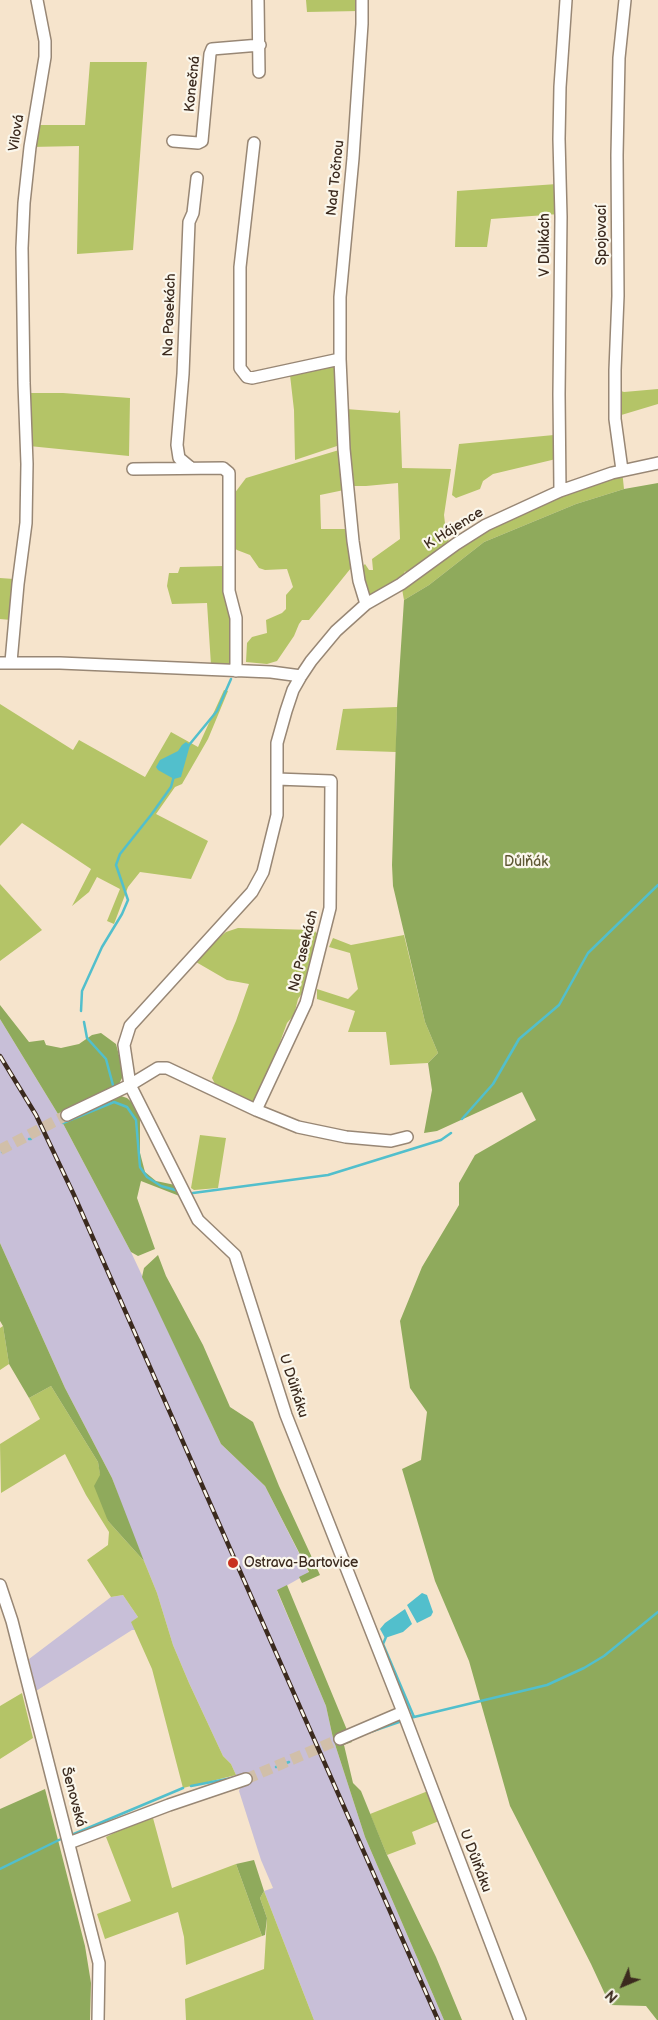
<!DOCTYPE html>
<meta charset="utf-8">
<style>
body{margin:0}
#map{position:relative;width:658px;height:2020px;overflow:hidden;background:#f6e4cc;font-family:"Balsamiq Sans",sans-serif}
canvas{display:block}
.north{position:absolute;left:598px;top:1960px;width:50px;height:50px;-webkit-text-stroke:4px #fbf7ec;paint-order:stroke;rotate:225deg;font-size:14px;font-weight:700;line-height:20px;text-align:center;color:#3b2a1e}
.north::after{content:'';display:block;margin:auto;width:18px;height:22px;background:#3b2a1e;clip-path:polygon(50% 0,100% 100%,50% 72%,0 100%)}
</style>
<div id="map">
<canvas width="658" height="2020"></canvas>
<div class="north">N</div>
</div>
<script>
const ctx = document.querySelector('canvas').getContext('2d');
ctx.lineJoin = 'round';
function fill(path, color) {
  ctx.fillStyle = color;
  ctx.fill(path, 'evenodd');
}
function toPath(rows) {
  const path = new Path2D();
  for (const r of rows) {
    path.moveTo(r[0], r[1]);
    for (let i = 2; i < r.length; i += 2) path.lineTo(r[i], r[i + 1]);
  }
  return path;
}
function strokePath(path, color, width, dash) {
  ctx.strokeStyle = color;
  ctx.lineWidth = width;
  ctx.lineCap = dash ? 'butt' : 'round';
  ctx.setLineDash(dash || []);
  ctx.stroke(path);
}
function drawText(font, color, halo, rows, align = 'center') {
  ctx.font = font + ' "Balsamiq Sans",sans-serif';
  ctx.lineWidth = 4.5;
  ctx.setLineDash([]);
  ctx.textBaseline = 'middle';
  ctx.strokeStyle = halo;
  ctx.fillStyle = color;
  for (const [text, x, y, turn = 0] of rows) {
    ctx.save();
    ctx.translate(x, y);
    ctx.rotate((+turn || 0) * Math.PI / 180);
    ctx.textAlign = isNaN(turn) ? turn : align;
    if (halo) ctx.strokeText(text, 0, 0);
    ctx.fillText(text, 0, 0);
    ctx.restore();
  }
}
const industrial = toPath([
 [0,1019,58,1114,131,1252,221,1444,265,1486,309,1573,277,1591,326,1706,333,1738,365,1837,444,2020,314,2020,264,1891,273,1888,261,1860,239,1791,241,1786,231,1764,223,1756,189,1683,173,1645,157,1593,126,1517,112,1478,65,1388,0,1243],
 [123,1595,138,1617,132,1622,135,1630,132,1630,36,1691,29,1659,111,1597]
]);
const green = toPath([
 [306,0,359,0,359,11,307,12],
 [90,62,147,62,133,250,77,254,79,146,30,147,34,125,85,125],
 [557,184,559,214,491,219,487,247,455,247,457,191],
 [335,366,337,446,295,460,294,410,290,375],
 [658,389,658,404,618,416,621,391,624,392],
 [28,393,63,393,130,398,129,456,29,446,29,428,32,426,32,424,29,424],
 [346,409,398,413,400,410,402,468,451,469,444,515,446,532,450,545,407,575,405,571,403,577,370,596,367,594,360,569,365,564,369,570,373,570,372,559,400,539,398,483,366,486,353,486],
 [554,435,556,459,493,474,483,481,480,489,456,498,452,495,459,444],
 [339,450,341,483,344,483,344,490,320,495,321,529,348,529,351,568,309,620,302,620,299,624,294,636,277,661,267,664,246,662,247,643,252,637,267,633,266,620,282,613,286,609,286,595,293,587,287,569,265,570,259,568,250,555,237,550,233,547,234,494,246,478],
 [622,470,624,489,576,504,484,542,429,585,404,600,402,589,486,525],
 [224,566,231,617,232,666,211,665,207,603,172,604,167,586,169,573,178,573,180,567],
 [0,578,14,579,11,620,0,619],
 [224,690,228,691,208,739,182,784,175,787,156,814,208,841,191,879,140,872,128,887,114,924,107,921,120,889,97,877,89,892,72,906,91,869,22,823,0,846,0,704,73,750,79,740,145,777,171,732,198,747],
 [397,707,396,752,336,750,343,709],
 [0,884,42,930,0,961],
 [238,928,314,930,319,936,303,992,298,999,294,1015,287,1023,272,1064,254,1103,216,1086,212,1078,236,1021,249,984,227,980,196,962,210,945,226,932],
 [404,935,425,1022,438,1053,428,1063,390,1065,386,1032,348,1032,355,1011,317,999,317,989,348,999,358,989,350,953,329,947,333,938,351,945],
 [200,1135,226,1138,218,1188,194,1190,191,1188],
 [3,1326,9,1364,0,1370,0,1328],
 [51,1386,98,1462,108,1521,144,1561,157,1593,173,1645,189,1683,223,1756,231,1764,236,1775,183,1788,152,1669,131,1622,138,1617,123,1595,111,1597,87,1560,108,1545,109,1532,86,1495,65,1454,1,1493,0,1444,40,1419,29,1398],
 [22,1693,33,1738,0,1759,0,1706],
 [428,1791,439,1821,412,1832,416,1844,387,1855,370,1814],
 [153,1818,172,1888,236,1864,262,1936,186,1965,184,1937,178,1912,105,1939,97,1914,131,1901,106,1837,126,1827],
 [264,1891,314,2020,186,2020,185,1999,264,1969,267,1918,260,1898]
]);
const forest = toPath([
 [658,483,658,2020,657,2020,646,2006,610,2005,591,1964,510,1806,469,1661,435,1581,402,1469,421,1460,427,1412,410,1388,400,1321,422,1267,459,1205,459,1183,475,1155,536,1120,522,1092,437,1131,424,1133,432,1090,428,1063,438,1053,425,1022,393,886,392,865,397,707,404,600,429,585,484,542,576,504,624,489],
 [0,1005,29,1042,44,1040,46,1045,61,1048,79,1044,92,1035,101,1033,116,1044,124,1074,119,1084,72,1106,76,1114,115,1094,127,1098,136,1106,140,1115,140,1153,145,1172,156,1181,175,1185,182,1197,141,1181,137,1198,155,1249,138,1256,131,1252,58,1114,0,1019],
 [0,1243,65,1388,112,1478,144,1561,108,1521,94,1486,100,1475,98,1462,51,1386,29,1398,9,1364,3,1326,0,1321],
 [158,1255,166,1276,203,1345,230,1407,253,1422,279,1486,320,1575,302,1583,299,1577,309,1572,265,1486,221,1444,142,1277,144,1268],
 [287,1585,352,1742,344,1745,353,1783,361,1791,387,1855,436,1957,462,2020,444,2020,365,1837,333,1738,326,1706,277,1590],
 [45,1789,85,1946,91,1983,90,2020,0,2020,0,1809],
 [254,1860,264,1891,260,1898,267,1918,265,1935,262,1936,236,1864]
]);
const water = toPath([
 [186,742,190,745,181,777,174,779,158,770,156,767,160,760,178,751,182,745],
 [422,1593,427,1595,433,1612,431,1616,417,1623,407,1605],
 [405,1609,412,1624,403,1632,385,1638,380,1629,385,1623]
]);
const stream = toPath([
 [189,745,217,711,231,679],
 [81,1011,82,991,102,947,122,914,128,900,116,865,120,854,151,815,171,787,174,776],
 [84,1022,87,1038,106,1059,114,1089],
 [462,1119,493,1084,519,1039,559,1005,588,953,658,885],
 [63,1123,114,1102,127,1107,136,1120,140,1167,147,1177,161,1186,179,1191],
 [29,1139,31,1139],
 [2,1152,10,1148],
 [193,1193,328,1175,441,1140,451,1133],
 [386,1637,383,1644,414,1717],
 [410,1718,547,1685,584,1668,604,1656,658,1612],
 [370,1732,402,1721],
 [324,1748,325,1748],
 [276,1767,289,1762],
 [191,1786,232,1778],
 [69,1836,183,1788],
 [0,1869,61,1839]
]);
const minorTunnel = toPath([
 [0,1150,67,1115],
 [246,1779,340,1739]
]);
const minor = toPath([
 [258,0,259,72],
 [362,0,362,24,353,158,340,297,340,359,344,449,353,541,359,581,366,604],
 [173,141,198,143,202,141,210,54,212,49,260,45],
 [254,143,240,267,240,368,247,377,252,378,340,359],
 [191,468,179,458,177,445,183,374,189,222,193,213,197,178],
 [133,469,223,468,229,473,229,591,236,618,236,671],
 [622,470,615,419,615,370,618,296,617,155,619,58,625,0],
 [560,491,559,394,561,217,559,139,560,87,566,0],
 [11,662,18,584,26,523,27,464,24,383,22,248,24,203,30,147,45,57,45,41,37,0],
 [0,663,60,663,271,672,301,676],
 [256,1110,306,1003,330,908,331,781,277,779],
 [67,1115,130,1085,158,1068,167,1068,256,1110,298,1127,346,1137,391,1141,407,1137],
 [0,1585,12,1621,99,1963,98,2020],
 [340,1739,403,1712],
 [69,1843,169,1805,246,1779],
 [520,2020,403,1712,286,1415,235,1255,198,1220,130,1085,124,1045,130,1026,252,892,263,872,277,815,277,743,286,711,293,690,301,676,311,661,336,631,366,604,401,584,456,544,486,525,560,491,612,473,658,463]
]);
const rail = toPath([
 [0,1056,36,1115,74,1195,438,2020]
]);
const markers = [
 [233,1563,6,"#c8321e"]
];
const streetNames = [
 ["Konečná",193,84,-84],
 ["Vilová",17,133,-81],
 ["Nad Točnou",336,178,-84],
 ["Spojovací",602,235,-90],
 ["V Důlkách",545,245,-90],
 ["Na Pasekách",170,315,-88],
 ["K Hájence",454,529,-32],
 ["Na Pasekách",304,951,-76],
 ["U Důlňáku",293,1386,72],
 ["Šenovská",73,1797,75],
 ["U Důlňáku",475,1861,69]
];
const parkNames = [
 ["Důlňák",526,862]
];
const poiNames = [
 ["Ostrava-Bartovice",244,1563]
];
fill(industrial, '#c8bfd8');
fill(green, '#b4c467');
fill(forest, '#8faa5c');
fill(water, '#52bfcc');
strokePath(stream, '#52bfcc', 2.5);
strokePath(minorTunnel, '#d1bfa9', 11, [11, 5.5]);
strokePath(minor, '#988775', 14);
strokePath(minor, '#fff', 11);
strokePath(rail, '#3b2a1e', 4.5);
strokePath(rail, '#fbf7ec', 2.5, [8]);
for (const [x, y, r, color] of markers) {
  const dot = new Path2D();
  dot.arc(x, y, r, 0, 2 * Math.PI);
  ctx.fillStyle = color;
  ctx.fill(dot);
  strokePath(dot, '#fbf7ec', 2);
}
drawText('14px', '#3b2a1e', '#fbf7ec', streetNames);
drawText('14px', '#5f5834', '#fbf7ec', parkNames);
drawText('14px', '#3b2a1e', '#fbf7ec', poiNames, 'left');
</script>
